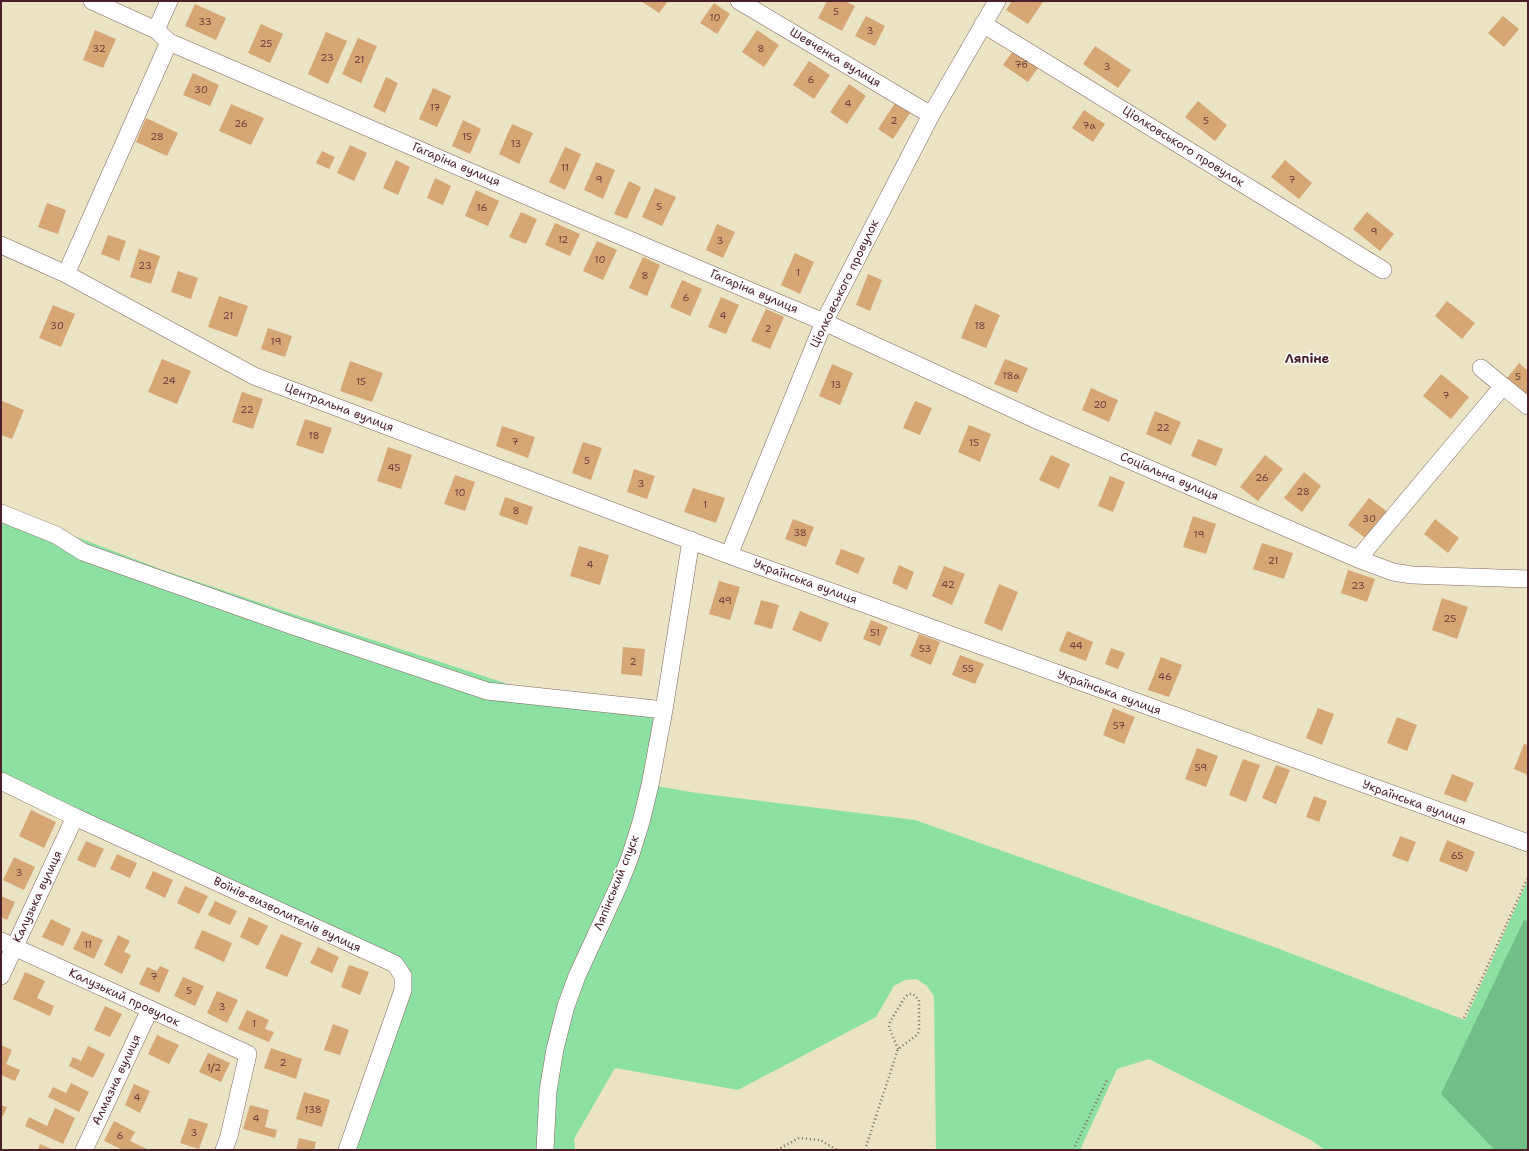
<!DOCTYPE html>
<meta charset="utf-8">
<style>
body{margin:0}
#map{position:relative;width:1529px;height:1151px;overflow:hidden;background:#eae4c4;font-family:"Shantell Sans",sans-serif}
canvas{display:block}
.frame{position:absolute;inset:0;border:2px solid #4a1f2b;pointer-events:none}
</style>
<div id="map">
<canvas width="1529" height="1151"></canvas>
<div class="frame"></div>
</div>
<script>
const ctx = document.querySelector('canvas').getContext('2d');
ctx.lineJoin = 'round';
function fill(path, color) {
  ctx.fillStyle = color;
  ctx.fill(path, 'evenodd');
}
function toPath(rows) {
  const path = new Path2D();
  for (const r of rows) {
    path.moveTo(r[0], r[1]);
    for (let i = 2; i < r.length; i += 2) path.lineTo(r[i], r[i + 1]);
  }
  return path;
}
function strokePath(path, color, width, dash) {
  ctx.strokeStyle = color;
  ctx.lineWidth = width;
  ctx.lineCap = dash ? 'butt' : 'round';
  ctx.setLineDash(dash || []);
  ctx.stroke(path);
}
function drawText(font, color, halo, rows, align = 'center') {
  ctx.font = font + ' "Shantell Sans",sans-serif';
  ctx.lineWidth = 3;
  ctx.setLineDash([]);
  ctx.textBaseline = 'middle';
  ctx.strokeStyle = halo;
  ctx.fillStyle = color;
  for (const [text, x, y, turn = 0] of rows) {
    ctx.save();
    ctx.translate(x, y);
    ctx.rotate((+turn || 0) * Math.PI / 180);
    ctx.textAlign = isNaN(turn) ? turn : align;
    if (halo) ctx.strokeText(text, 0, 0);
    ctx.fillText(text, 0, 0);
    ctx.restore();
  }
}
const green = toPath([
 [1,508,163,570,293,614,511,685,664,710,650,785,697,793,915,820,1277,948,1465,1020,1528,880,1528,1150,1325,1150,1311,1140,1149,1059,1117,1069,1080,1150,936,1150,934,996,927,986,917,979,905,980,894,986,876,1017,738,1090,615,1068,574,1139,575,1150,347,1150,403,976,1,781]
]);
const forest = toPath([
 [1524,920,1528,921,1528,1150,1495,1150,1441,1094]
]);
const building = toPath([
 [641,1,668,1,659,13],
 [827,1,845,1,855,6,842,31,818,18],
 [1012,1,1042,1,1043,2,1028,24,1006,10],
 [714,3,730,14,717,34,700,23],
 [195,4,226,18,216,40,185,26],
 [866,16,885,26,875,46,855,36],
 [1503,16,1519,29,1504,47,1488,33],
 [261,24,283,34,270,63,248,53],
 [95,30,116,39,103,68,83,60],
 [757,30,779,45,764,67,742,52],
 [326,32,347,41,328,84,308,74],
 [358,38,377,46,361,83,342,74],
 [1095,46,1131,70,1118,88,1083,64],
 [1015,48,1040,65,1028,82,1003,65],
 [809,61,830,75,814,99,793,85],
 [193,73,219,85,210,106,183,95],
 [386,77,398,83,385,113,373,107],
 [849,84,866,96,847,124,830,112],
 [433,88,451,96,437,127,419,119],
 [1198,101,1227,125,1215,141,1185,117],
 [895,103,910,113,893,139,878,129],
 [231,104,264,118,251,145,219,131],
 [1084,110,1105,124,1093,142,1072,128],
 [146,118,178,133,167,156,136,142],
 [463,120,481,129,470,154,452,146],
 [512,124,533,133,519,164,499,154],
 [350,145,367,153,354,181,337,173],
 [565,147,581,154,565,190,549,182],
 [322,151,335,157,329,169,316,163],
 [396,160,410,167,398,195,383,188],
 [1285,160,1312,183,1299,199,1271,177],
 [596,162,615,170,603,199,584,190],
 [435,178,451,186,443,205,427,198],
 [629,181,641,187,627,219,614,214],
 [655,188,676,197,662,226,642,217],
 [476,190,499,201,488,226,465,216],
 [47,203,66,210,58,234,38,227],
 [521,212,537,219,526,244,509,237],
 [1367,212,1394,234,1380,251,1353,229],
 [555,223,580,234,570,256,545,245],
 [717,224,735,232,723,258,706,250],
 [108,235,126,241,119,261,101,254],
 [597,241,617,250,603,280,583,271],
 [139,249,160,256,151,284,130,277],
 [795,253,814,262,800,294,781,285],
 [643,257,660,265,647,296,629,288],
 [178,271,198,278,191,299,171,292],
 [868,274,882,280,870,311,856,305],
 [682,280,702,289,690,316,670,307],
 [219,296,248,306,237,337,208,327],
 [721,297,739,305,726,334,708,327],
 [1447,301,1475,323,1462,339,1435,316],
 [975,304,1000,315,986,348,961,338],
 [53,305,75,314,61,347,39,338],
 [766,309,784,317,770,349,751,341],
 [268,328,292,336,285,357,261,349],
 [162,359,191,371,177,404,148,392],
 [1005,359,1028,368,1017,393,994,384],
 [350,361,383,373,372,402,340,391],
 [1519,363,1528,371,1528,394,1524,399,1504,382],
 [832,364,853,373,840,405,819,396],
 [1441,374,1469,397,1451,419,1423,396],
 [1091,388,1118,400,1109,422,1082,410],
 [242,392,263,399,253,429,232,422],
 [2,401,24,410,12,439,1,435],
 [915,401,932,408,920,435,903,428],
 [1155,411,1181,422,1171,445,1146,434],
 [305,419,332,428,323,454,296,445],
 [969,425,991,434,980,462,958,452],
 [502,426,535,437,528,458,496,446],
 [1198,439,1223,449,1216,466,1191,456],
 [583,442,602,448,591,480,572,473],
 [388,447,412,455,401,489,377,481],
 [1051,455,1070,464,1059,489,1039,480],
 [1265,455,1283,469,1258,501,1240,487],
 [634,469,655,476,647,499,627,492],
 [1304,472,1321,486,1302,512,1284,498],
 [455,475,475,482,465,511,444,504],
 [1110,476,1125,482,1113,512,1098,506],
 [693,488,725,498,716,523,684,512],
 [505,497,533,507,527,525,499,515],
 [1369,498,1389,513,1368,540,1348,525],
 [1193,516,1216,524,1206,554,1183,547],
 [793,519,814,527,806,547,785,539],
 [1435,519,1459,538,1448,553,1424,534],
 [1262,543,1293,553,1284,579,1253,569],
 [579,546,609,555,600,585,570,576],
 [841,549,865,558,858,574,835,564],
 [899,565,914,572,907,590,892,583],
 [944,566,965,574,952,605,932,596],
 [1348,570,1375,579,1367,602,1341,593],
 [719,581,740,587,730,620,709,614],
 [999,584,1018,592,1002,631,984,623],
 [1442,598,1468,607,1457,639,1432,630],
 [761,600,779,605,772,629,754,624],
 [800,611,829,623,821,642,792,630],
 [871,620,888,627,880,646,863,639],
 [1067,631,1093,642,1086,661,1059,651],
 [919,634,940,642,931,665,910,656],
 [623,647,645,649,642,676,621,674],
 [1111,648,1125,653,1118,669,1105,664],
 [960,655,984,664,975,684,952,675],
 [1161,657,1182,665,1169,697,1148,690],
 [1113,708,1135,717,1124,744,1103,735],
 [1318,708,1334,714,1322,745,1306,738],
 [1397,717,1417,725,1407,751,1387,743],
 [1524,744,1528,745,1528,775,1514,769],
 [1197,748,1218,756,1206,787,1185,779],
 [1243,759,1260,765,1246,802,1229,795],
 [1276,765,1290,770,1276,804,1262,798],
 [1452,774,1474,783,1466,802,1444,794],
 [1314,796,1327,801,1319,822,1306,817],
 [31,810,56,822,44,848,19,836],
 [1400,836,1416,842,1408,862,1392,856],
 [1447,840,1475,852,1467,872,1439,861],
 [86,841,104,849,95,868,77,860],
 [117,854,137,863,130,878,110,869],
 [14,857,35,867,24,890,3,880],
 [153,871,173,880,165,898,145,888],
 [185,886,208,896,199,914,177,903],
 [1,896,15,902,7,920,1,917],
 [215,901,237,911,230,925,208,915],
 [249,917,268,926,258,946,240,937],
 [51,919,71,929,63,946,42,937],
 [202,930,232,943,224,962,194,948],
 [82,931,103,940,94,959,73,949],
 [281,934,302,943,287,977,265,968],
 [118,935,130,941,124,952,131,955,122,974,104,965],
 [318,947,339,957,332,973,310,963],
 [349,965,369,972,360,995,341,987],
 [160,966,169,970,159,993,139,984,147,967,157,971],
 [25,972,45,981,37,998,54,1006,50,1016,13,999],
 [183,977,204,986,195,1006,174,996],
 [217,991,238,1000,227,1023,207,1013],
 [105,1006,122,1014,110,1037,94,1030],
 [247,1010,269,1020,265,1029,274,1032,269,1042,238,1029],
 [333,1024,349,1030,340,1055,324,1050],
 [157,1035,179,1045,169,1064,148,1054],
 [1,1045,12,1050,6,1064,20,1070,15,1081,1,1075],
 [88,1046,105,1054,93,1078,69,1066,73,1057,81,1061],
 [271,1048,302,1059,296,1079,264,1068],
 [208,1053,230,1063,221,1082,199,1072],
 [71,1083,89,1092,79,1112,48,1097,53,1087,66,1093],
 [134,1084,150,1091,140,1113,125,1105],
 [304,1092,330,1100,322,1127,296,1119],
 [1,1105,7,1107,3,1116,1,1116],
 [250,1105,269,1110,265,1127,277,1130,275,1138,243,1129],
 [55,1108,75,1118,63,1144,25,1126,29,1117,47,1126],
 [189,1118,208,1124,199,1149,180,1143],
 [114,1121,135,1132,130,1141,149,1150,123,1150,104,1141],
 [299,1138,316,1142,314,1150,296,1150],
 [40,1144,54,1150,38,1150]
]);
const path = toPath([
 [1464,1018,1528,877],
 [777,1150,799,1138,820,1140,837,1150],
 [865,1150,898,1049,917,1035,919,1031,919,1000,913,994,909,994,905,997,890,1022,889,1027,898,1049],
 [1073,1150,1107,1080]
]);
const minor = toPath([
 [92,1,156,30,169,42,559,210,824,322,1041,422,1358,559,1393,572,1412,575,1528,579],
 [739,1,931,115],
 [983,24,1383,270],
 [156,30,169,1],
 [1,245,66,274,254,376,729,555,1528,843],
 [66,274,169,42],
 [1503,386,1528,406],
 [1,513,56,535,83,552,293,626,487,691,664,710],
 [729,555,824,322,931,115,997,1],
 [1358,559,1503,386,1481,368],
 [1,781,75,817,395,964,403,976,403,990,347,1150],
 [1,941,248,1054,229,1136,224,1150],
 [1,976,75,817],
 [84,1150,150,1009],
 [545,1150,548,1091,555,1049,566,1006,577,976,619,885,630,857,641,822,650,785,664,710,691,540]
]);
const numberNames = [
 ["5",836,12],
 ["10",715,18],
 ["33",205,22],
 ["3",870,31],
 ["25",266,44],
 ["32",99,49],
 ["8",761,49],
 ["23",327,58],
 ["21",359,60],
 ["7б",1021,65],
 ["3",1107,67],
 ["6",811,80],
 ["30",201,90],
 ["4",848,104],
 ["17",435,108],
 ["2",894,121],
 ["5",1206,121],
 ["26",241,124],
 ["7а",1089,126],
 ["28",157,137],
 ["15",467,137],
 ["13",516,144],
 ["11",565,168],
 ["9",599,180],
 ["7",1292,180],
 ["5",659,207],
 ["16",482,208],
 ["9",1374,232],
 ["12",563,240],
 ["3",720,241],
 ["10",600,260],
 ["23",145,266],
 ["1",798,273],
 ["8",645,276],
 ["6",686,298],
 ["21",228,316],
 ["4",723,316],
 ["30",57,326],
 ["18",980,326],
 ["2",768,329],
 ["19",276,342],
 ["18а",1011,376],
 ["5",1518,377],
 ["24",169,381],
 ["15",361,382],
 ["13",836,385],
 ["7",1446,396],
 ["20",1100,405],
 ["22",247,410],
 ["22",1163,428],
 ["18",314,436],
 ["7",515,442],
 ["15",974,443],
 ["5",587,461],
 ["45",394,468],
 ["26",1262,478],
 ["3",641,484],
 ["28",1303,492],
 ["10",460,493],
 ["1",705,505],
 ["8",516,511],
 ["30",1369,519],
 ["38",800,533],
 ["19",1199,535],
 ["21",1273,561],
 ["4",590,565],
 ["42",948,585],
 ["23",1358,586],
 ["49",725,601],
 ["25",1450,619],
 ["51",875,633],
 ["44",1076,646],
 ["53",925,649],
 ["2",633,662],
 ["55",968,669],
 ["46",1165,677],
 ["57",1119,726],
 ["59",1201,768],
 ["65",1457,856],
 ["3",19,873],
 ["11",88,945],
 ["7",154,977],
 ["5",189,991],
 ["3",222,1007],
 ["1",254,1024],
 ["2",283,1063],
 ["1/2",214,1068],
 ["4",137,1098],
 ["138",313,1110],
 ["4",256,1119],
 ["3",194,1133],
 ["6",120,1136]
];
const streetNames = [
 ["Шевченка вулиця",835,58,31],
 ["Ціолковського провулок",1183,147,32],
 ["Гагаріна вулиця",456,165,23],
 ["Ціолковського провулок",845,284,-64],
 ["Гагаріна вулиця",754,292,23],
 ["Центральна вулиця",339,408,21],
 ["Соціальна вулиця",1169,477,23],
 ["Українська вулиця",805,582,20],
 ["Українська вулиця",1109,693,20],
 ["Українська вулиця",1414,803,20],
 ["Ляпінський спуск",617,883,-68],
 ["Калузька вулиця",38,897,-65],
 ["Воїнів-визволителів вулиця",287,915,25],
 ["Калузький провулок",124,998,25],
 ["Алмазна вулиця",117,1080,-65]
];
const neighbourhoodNames = [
 ["Ляпіне",1307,360]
];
fill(green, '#8ce0a2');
fill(forest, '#71be88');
fill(building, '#d6a675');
strokePath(minor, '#826461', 18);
strokePath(path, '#826461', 2.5, [1, 3]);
strokePath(minor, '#fff', 17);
drawText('10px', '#6d413e', null, numberNames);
drawText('12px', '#4a1f2b', '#fff', streetNames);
drawText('bold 13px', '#4a1f2b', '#fff', neighbourhoodNames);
</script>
